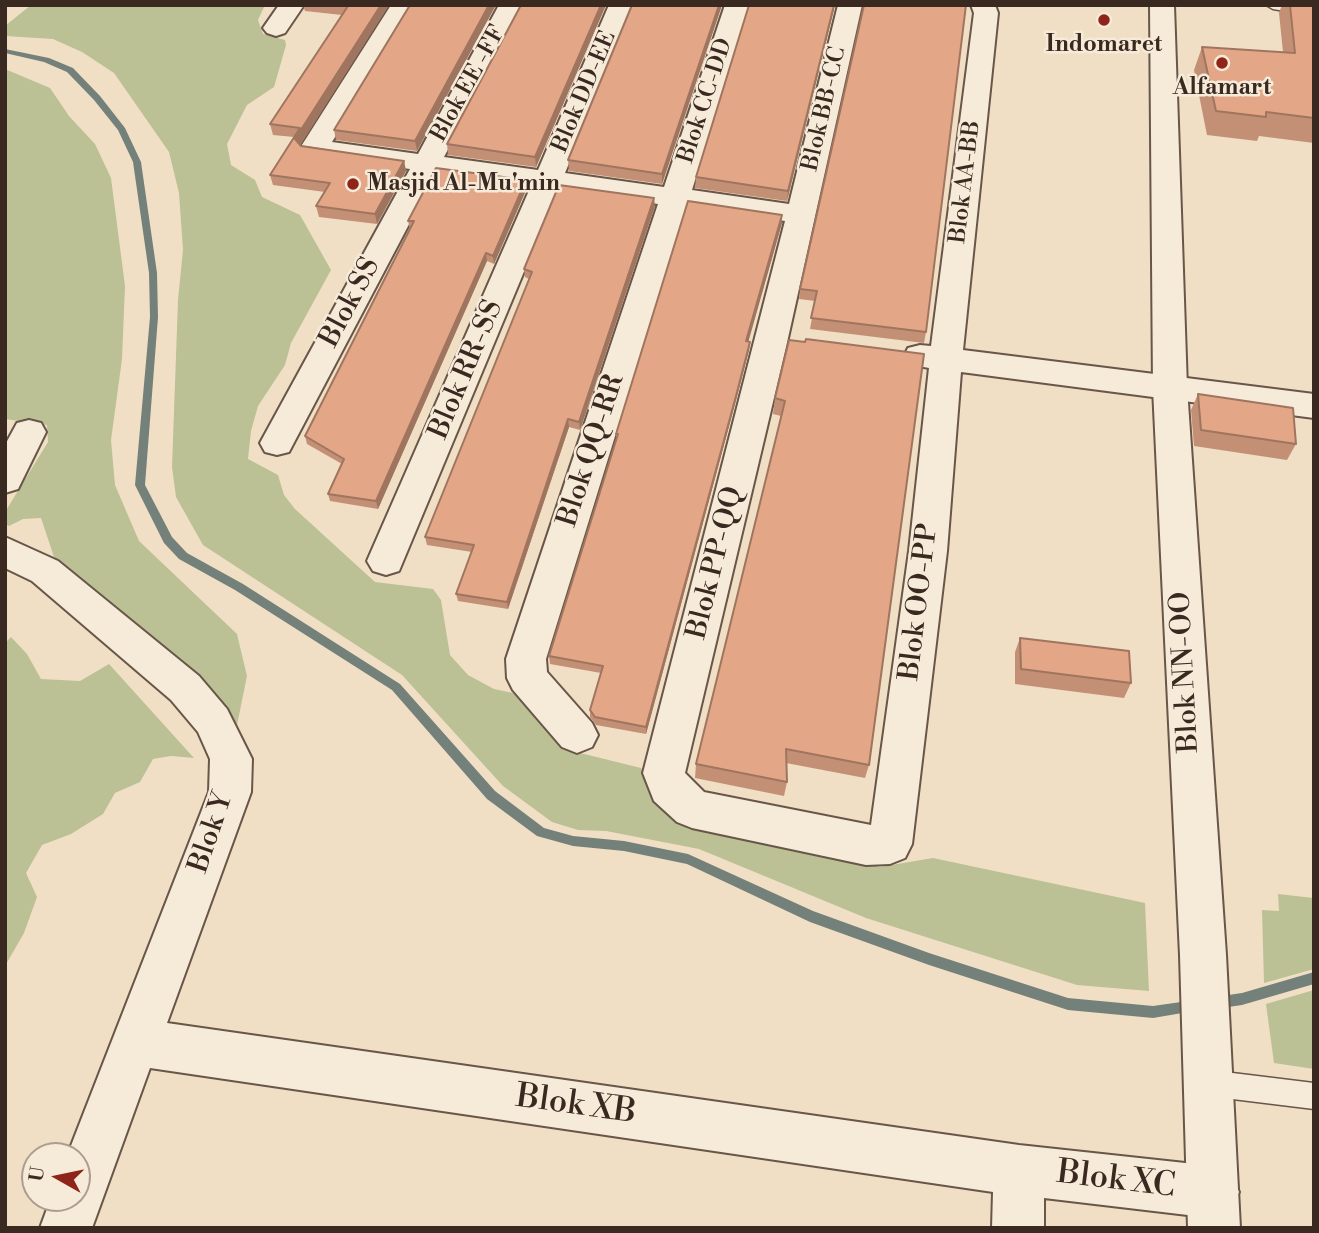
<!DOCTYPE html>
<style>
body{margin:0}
#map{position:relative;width:1319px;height:1233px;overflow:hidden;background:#f1dfc5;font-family:"Libre Bodoni",serif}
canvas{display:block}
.frame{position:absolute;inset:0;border:7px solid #3a2920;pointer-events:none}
.north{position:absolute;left:21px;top:1142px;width:70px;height:70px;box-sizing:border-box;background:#f6ead9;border:2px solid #ab9d8f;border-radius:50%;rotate:279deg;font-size:19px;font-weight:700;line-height:28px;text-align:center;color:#3a2920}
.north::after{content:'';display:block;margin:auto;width:24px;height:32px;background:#8f2418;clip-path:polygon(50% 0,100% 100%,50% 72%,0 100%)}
</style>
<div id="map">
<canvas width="1319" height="1233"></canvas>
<div class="frame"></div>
<div class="north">U</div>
</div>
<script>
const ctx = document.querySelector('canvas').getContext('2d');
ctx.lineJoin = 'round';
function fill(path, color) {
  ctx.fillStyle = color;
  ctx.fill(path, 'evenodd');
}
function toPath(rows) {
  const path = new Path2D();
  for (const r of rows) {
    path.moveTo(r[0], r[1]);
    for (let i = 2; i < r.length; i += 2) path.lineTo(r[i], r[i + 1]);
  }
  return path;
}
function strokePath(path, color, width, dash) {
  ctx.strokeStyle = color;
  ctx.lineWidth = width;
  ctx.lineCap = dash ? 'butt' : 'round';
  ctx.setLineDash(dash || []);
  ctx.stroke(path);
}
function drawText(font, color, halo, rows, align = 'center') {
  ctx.font = font + ' "Libre Bodoni",serif';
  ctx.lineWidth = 5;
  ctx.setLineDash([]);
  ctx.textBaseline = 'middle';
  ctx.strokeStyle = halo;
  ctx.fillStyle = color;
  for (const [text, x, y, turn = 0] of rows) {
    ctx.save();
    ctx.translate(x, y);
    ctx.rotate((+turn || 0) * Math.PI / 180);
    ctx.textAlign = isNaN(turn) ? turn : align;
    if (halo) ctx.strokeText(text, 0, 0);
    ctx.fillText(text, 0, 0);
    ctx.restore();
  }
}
const green = toPath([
 [31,5,265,5,258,20,263,34,285,40,286,45,274,87,247,105,227,144,231,165,255,180,262,197,300,215,331,270,291,343,285,365,258,406,251,431,248,459,278,475,284,495,295,509,375,582,433,589,441,600,450,655,468,675,494,689,513,693,568,750,641,768,664,808,695,824,880,867,933,858,1145,903,1149,991,1077,985,866,918,699,849,606,831,578,830,552,822,503,786,402,675,203,545,176,497,172,467,178,300,183,250,179,193,169,152,114,73,82,52,53,39,5,36,5,26],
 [5,69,50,88,69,116,95,144,111,178,125,286,122,359,111,440,115,485,139,541,237,634,247,676,236,730,217,699,167,649,54,557,41,518,23,519,9,526,5,524,5,512,48,442,47,425,5,419],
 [11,637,27,654,41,679,80,681,109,664,194,758,171,756,153,759,140,782,115,793,103,814,71,834,42,845,26,873,37,897,24,933,5,966,5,643],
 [1278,894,1314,898,1314,969,1264,983,1262,910,1279,911],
 [1314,990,1314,1069,1274,1063,1266,1004]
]);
const stream = toPath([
 [5,49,49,58,73,68,100,96,125,128,141,162,157,273,158,317,145,485,172,537,187,553,243,584,400,684,495,791,544,828,573,836,624,841,688,854,813,911,929,953,1068,998,1153,1006,1195,1000,1200,1002,1201,1006,1200,1010,1153,1018,1068,1010,929,965,810,922,687,864,624,851,573,846,537,836,487,799,392,690,235,590,179,559,164,543,135,485,150,317,149,273,133,162,118,130,94,100,67,72,44,62,5,53,5,49],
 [1314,972,1314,984,1242,1005,1215,1009,1210,1007,1209,1003,1210,999,1215,997,1242,993,1314,972]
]);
const service = toPath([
 [1266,5,1314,8,1314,16,1273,9,1266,5],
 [1208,1070,1314,1083,1314,1109,1208,1096,1199,1092,1195,1083,1199,1074,1208,1070]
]);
const minor = toPath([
 [279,5,304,5,285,33,276,36,267,33,263,28,279,5],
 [391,5,416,5,332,142,418,154,499,5,524,5,444,157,538,170,609,5,634,5,565,173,664,187,725,5,749,5,692,190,789,204,838,5,862,5,786,347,685,773,704,792,871,825,909,551,929,368,908,364,904,356,908,348,920,345,931,346,974,13,971,5,995,5,998,13,963,350,1314,394,1314,418,961,372,947,551,912,844,905,858,890,864,866,865,692,828,677,822,654,801,643,773,785,221,686,207,546,659,547,672,592,723,598,735,592,747,577,753,562,747,513,690,507,678,506,659,658,204,558,190,399,571,386,575,373,571,367,561,531,186,436,173,289,452,277,455,265,452,260,443,410,169,314,156,304,154,300,148,391,5],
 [29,420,41,423,46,432,18,489,5,493,5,445,17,423,29,420],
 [5,537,58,561,199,676,227,709,252,759,251,792,167,1023,1019,1145,1213,1166,1231,1174,1239,1192,1231,1210,1213,1218,1044,1198,1044,1228,992,1228,993,1192,150,1068,92,1228,40,1228,51,1198,77,1198,77,1156,67,1156,209,792,210,759,198,732,171,700,32,581,5,568,5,537]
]);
const tertiary = toPath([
 [1150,5,1174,5,1187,388,1226,955,1240,1228,1188,1228,1180,955,1153,388,1150,5]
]);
const wall = toPath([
 [303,5,389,5,300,145,404,161,406,171,377,224,319,217,316,206,325,192,273,185,270,175,294,137,273,135,270,124,342,15,305,11],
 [410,5,417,151,336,140,334,130],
 [606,5,536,167,448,155,447,144],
 [722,5,662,184,569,171,568,160],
 [749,5,835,5,787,201,695,188,696,177],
 [864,5,926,332,924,343,810,329,815,301,799,299,800,289],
 [1282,5,1314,5,1314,143,1259,136,1257,141,1207,135,1194,70,1202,47,1283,52,1279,13],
 [526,180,527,188,494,264,487,261,378,509,330,501,328,494,342,464,307,444,305,436,411,229,410,229,408,221],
 [655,206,580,430,569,427,508,609,458,601,456,594,472,552,427,545,425,537,529,279,525,277,524,269],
 [782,215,782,223,748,341,750,342,749,350,735,404,646,734,596,725,590,717,590,710,601,673,550,664,549,656,616,440,616,434],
 [789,340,869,765,865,778,786,763,787,782,784,796,695,778,696,764,781,416,773,414,775,398],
 [1198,394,1296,444,1287,460,1194,446,1191,410],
 [1020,638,1131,683,1124,698,1015,684,1015,652]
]);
const shadedWall = toPath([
 [381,5,389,5,298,149,295,139],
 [489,5,496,5,417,151,415,141],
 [601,5,606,5,536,167,535,157],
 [719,5,722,5,662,184,662,174],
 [834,5,835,5,787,201,788,191],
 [404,161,406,171,377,224,375,214],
 [526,180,527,188,494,264,493,256],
 [654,198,655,206,580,430,579,422],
 [782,215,782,223,746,350,746,341],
 [486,253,487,261,378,509,376,501],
 [750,342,749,350,735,404,646,734,646,727],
 [568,419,569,427,508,609,507,602]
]);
const building = toPath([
 [344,5,381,5,295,139,301,146,404,161,375,214,316,206,330,183,270,175,300,128,270,124,348,6,344,5],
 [410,5,489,5,415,141,334,130,410,5],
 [521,5,601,5,535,157,447,144,521,5],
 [632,5,719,5,662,174,568,160,632,5],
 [749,5,834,5,788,191,696,177,749,5],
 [864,5,966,5,926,332,811,318,817,291,800,289,864,5],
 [1290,5,1314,5,1314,118,1266,112,1266,117,1216,111,1202,47,1295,53,1290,5],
 [436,168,526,180,493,256,486,253,376,501,328,494,344,459,305,436,414,221,408,221,436,168],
 [559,185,654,198,579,422,568,419,507,602,456,594,474,545,425,537,532,272,524,269,559,185],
 [688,201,782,215,746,341,750,342,736,396,646,727,595,717,590,710,603,666,549,656,618,434,616,434,688,201],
 [806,339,924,354,869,765,786,749,787,782,696,764,785,401,775,398,789,340,805,342,806,339],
 [1198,394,1293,408,1296,444,1201,430,1198,394],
 [1020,638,1129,651,1131,683,1021,669,1020,638]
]);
const markers = [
 [1104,20,7,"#8f2418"],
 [1222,63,7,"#8f2418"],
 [353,184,7,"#8f2418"]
];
const farPoinames = [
 ["Indomaret",1104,45],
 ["Alfamart",1222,88],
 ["Masjid Al-Mu'min",367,184,"left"]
];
const farStreetnames = [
 ["Blok EE -FF",469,84,-61],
 ["Blok DD-EE",585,92,-67],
 ["Blok CC-DD",706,101,-72],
 ["Blok BB-CC",825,109,-77],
 ["Blok AA-BB",966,182,-83]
];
const streetNames = [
 ["Blok SS",351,303,-62],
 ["Blok RR-SS",467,370,-67],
 ["Blok QQ-RR",592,451,-72],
 ["Blok PP-QQ",716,563,-76],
 ["Blok OO-PP",920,602,-83],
 ["Blok NN-OO",1186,672,-93],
 ["Blok Y",212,833,-71]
];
const nearStreetnames = [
 ["Blok XB",576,1106,8],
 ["Blok XC",1116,1181,7]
];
fill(green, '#bbc194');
fill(stream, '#74817a');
strokePath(service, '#685649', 3);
strokePath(minor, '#685649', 4);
strokePath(tertiary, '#685649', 4);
fill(service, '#f6ead9');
fill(minor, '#f6ead9');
fill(tertiary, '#f6ead9');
fill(wall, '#c39075');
fill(shadedWall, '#9f755f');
fill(building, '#e3a788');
strokePath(building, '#9f755f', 2);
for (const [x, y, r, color] of markers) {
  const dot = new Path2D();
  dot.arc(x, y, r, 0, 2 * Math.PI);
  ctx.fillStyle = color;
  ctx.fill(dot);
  strokePath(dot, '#f6ead9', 2.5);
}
drawText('bold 23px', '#3a2920', '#f6ead9', farPoinames);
drawText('23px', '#3a2920', '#f6ead9', farStreetnames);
drawText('28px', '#3a2920', '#f6ead9', streetNames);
drawText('33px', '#3a2920', '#f6ead9', nearStreetnames);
</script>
